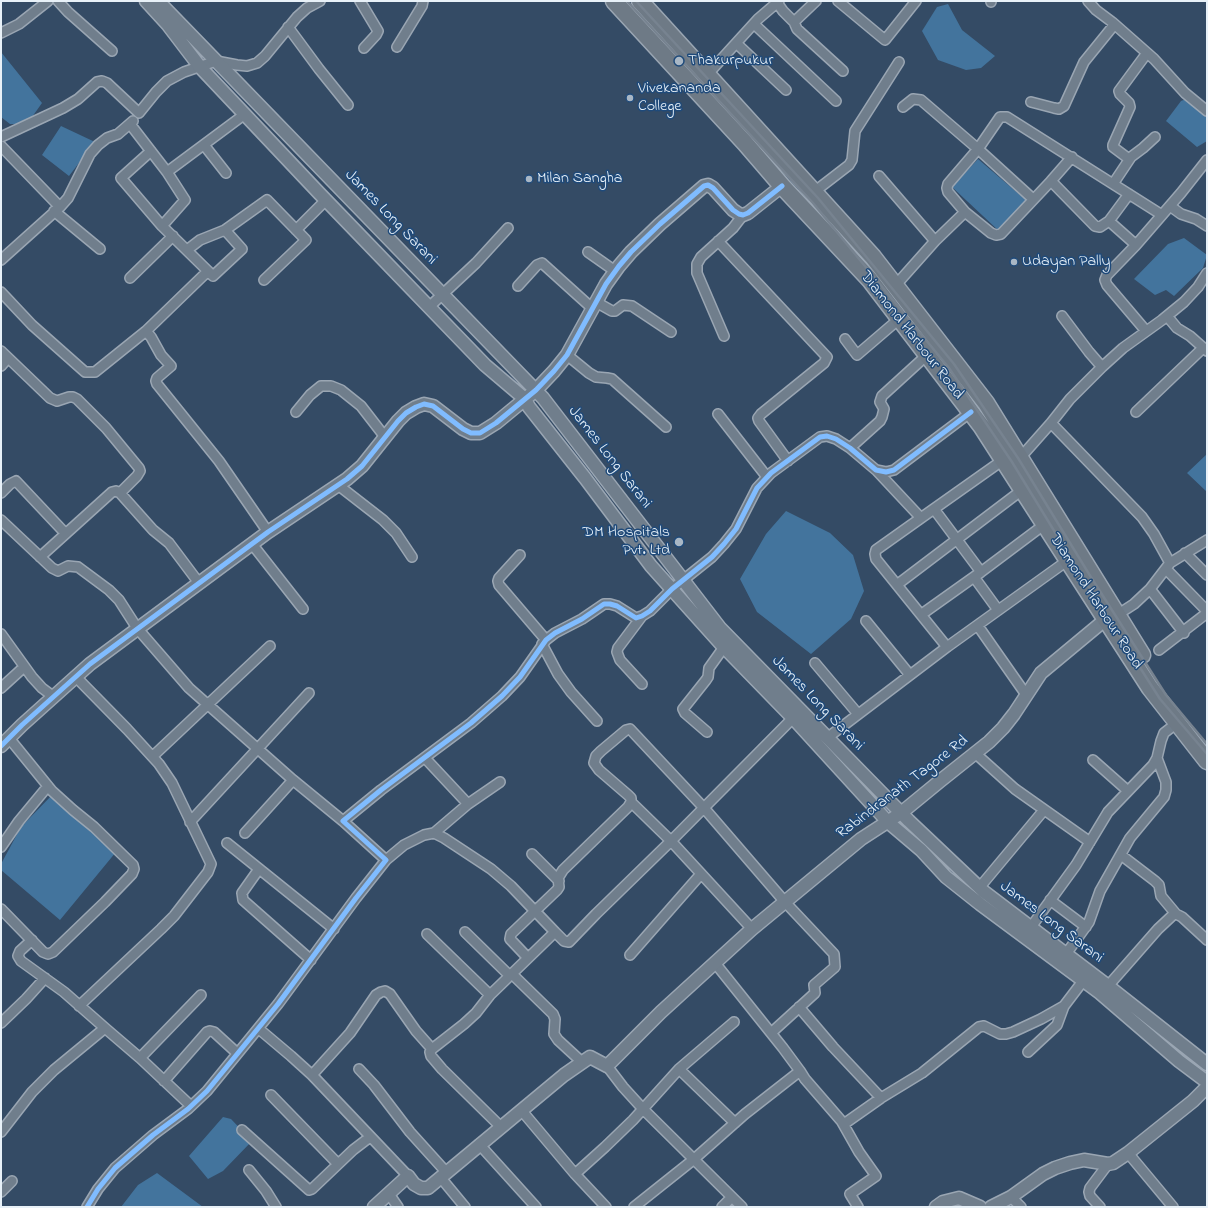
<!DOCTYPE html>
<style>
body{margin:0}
#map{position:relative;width:1208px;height:1208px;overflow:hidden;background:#344b65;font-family:"Indie Flower",sans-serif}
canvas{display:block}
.frame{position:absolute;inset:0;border:2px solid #e8f1f8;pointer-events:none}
</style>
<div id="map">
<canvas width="1208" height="1208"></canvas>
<div class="frame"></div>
</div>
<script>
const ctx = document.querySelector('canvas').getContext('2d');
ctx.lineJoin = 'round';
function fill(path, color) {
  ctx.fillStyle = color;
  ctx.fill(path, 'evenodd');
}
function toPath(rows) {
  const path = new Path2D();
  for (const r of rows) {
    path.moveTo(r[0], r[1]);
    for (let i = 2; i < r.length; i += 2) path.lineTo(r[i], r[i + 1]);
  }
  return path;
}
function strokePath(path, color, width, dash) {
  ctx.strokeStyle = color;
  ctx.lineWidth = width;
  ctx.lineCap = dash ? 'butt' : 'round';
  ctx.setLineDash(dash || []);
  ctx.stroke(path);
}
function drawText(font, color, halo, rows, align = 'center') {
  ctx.font = font + ' "Indie Flower",sans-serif';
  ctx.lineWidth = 3;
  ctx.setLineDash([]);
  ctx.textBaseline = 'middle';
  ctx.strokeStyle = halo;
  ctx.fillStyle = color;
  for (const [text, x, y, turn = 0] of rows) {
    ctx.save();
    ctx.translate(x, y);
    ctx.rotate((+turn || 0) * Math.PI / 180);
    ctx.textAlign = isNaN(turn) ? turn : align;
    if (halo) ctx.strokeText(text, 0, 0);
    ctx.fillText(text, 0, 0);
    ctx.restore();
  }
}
const water = toPath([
 [948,4,962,30,995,56,981,68,966,70,938,60,922,31,937,7],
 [1,52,42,103,27,124,10,124,1,117],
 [1186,99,1207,116,1207,141,1197,147,1166,121,1181,101],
 [61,126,95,142,69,176,42,155],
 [978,159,1027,201,999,231,952,187],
 [1184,238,1207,255,1203,268,1174,296,1166,290,1155,295,1134,279,1168,244],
 [1207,454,1207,492,1187,473],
 [786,511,830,533,853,555,864,591,851,619,811,654,757,612,740,579,766,534],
 [53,794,116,852,60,920,1,870,1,864,21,827],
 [223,1117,231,1119,252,1141,223,1171,208,1179,189,1156],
 [157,1173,203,1207,121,1207,138,1185]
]);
const street = toPath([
 [58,1,68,12,112,51],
 [360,1,378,31,376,35,364,48],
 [776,1,783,11,794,22,797,29,843,71],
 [838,1,885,40,916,1],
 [1088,1,1096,10,1112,22,1154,59,1185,93,1207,111],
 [991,2,991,1],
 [794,22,816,1],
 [754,24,836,101],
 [288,27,319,69,348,105],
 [1,33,19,24,48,1],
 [736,43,786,90],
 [397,47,422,6,423,1],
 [707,75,758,19,779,1],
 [1031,102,1054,108,1059,109,1064,106,1084,62,1114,25],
 [903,107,913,99,921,100,978,149,1000,117,1007,117,1162,215],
 [130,124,167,172,245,114],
 [1,137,63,108,78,99,97,82,102,81,107,83,139,113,156,92,167,81,184,72,216,61,237,65,247,66,257,63,265,56,297,17,307,8,320,1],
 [204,145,226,173],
 [1,146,60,207,1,260],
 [151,151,121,178,162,226],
 [1129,159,1113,147,1113,145,1130,107,1129,103,1120,94,1119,91,1147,53],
 [167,172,185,200,162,226,213,276,242,249,225,230,267,200,306,240,264,280],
 [879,176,935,241],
 [1051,181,1072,157],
 [1113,184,1131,157,1143,148,1155,137],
 [814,192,849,165,852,160,855,131,899,62],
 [1170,206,1181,214,1196,219,1207,226],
 [60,207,68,198,90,154,98,145,107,138,118,134,133,121],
 [54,211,100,249],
 [965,212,948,192,947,188,948,184,978,149,1033,199],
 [1109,221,1129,194],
 [296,230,326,200],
 [718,241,827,357,824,363,761,414,758,418,759,421,788,461],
 [187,250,200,240,225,230],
 [588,252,615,271],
 [130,278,173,236],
 [518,286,537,265,542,263,593,309],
 [895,286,935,241,965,212,991,233,996,235,1001,234,1051,181,1095,226,1100,227,1109,221,1136,245],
 [1,292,32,325,85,372,95,372,146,331,151,337,161,355,171,366,157,378,156,381,157,384,219,461,268,532],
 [596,302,612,311,615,311,623,305,632,306,671,332],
 [429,307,476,263,508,228],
 [1062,316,1089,352,1102,367],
 [1167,316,1177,328,1190,336,1207,351],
 [146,331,208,271],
 [1146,331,1107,285,1105,280,1107,275,1136,245,1181,193,1207,160],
 [724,336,697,273,697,264,701,257,733,228,743,215],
 [845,339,857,355,899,319],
 [1,351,50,398,57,401,69,397,73,397,77,399,106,428,139,468,140,471,137,476,120,493],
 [567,355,589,373,596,377,607,378,612,379,666,427],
 [1,366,8,358],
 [296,412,310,395,321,386,331,386,341,390,361,406,385,437],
 [1136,412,1203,348],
 [718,414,767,477],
 [1051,423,1142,517,1154,534,1170,563],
 [850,448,880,421,882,417,884,409,880,402,882,396,927,355],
 [1020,458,1051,423,1070,399,1102,367,1123,348,1162,320,1184,302,1198,287,1207,273],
 [877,471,921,518,876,550,875,554,876,559,947,647],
 [338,485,383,520,396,533,412,557],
 [1,493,10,484,16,481,65,533],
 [934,509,981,572],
 [921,518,1003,460],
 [1,520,52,568,58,571,68,566,78,567,109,590,119,600,137,628,189,688,293,780,343,821],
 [252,544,303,609],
 [1185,553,1207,575],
 [520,555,499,578,498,581,499,585,546,640],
 [40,557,112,492,116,491,120,493,153,530,169,543,199,583],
 [1166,569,1207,611],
 [974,577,998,610],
 [898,584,1022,490],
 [1150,589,1184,633],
 [922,614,981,572,1045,524],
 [1117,615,1134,604,1150,589,1170,563,1207,540],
 [866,621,910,675],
 [978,626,1027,696],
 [1,634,32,677,42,688,54,697],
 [542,644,558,674,571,692,597,721],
 [1159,650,1207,613],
 [815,663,858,714],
 [75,676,127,729,159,764,172,783,211,864,208,872,174,916,161,929,79,1006],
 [642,684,620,660,617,652,618,648,642,616],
 [1,688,24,667],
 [707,732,685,713,683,709,706,680,708,677,709,668,724,647],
 [827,738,947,647,1071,558],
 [976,754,1015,789,1090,842],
 [153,756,270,646],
 [425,758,468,804],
 [1093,760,1128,791],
 [631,802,671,841,752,929],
 [190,822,309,693],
 [245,833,293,780],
 [434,833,468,804,500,782],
 [227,843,334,929],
 [1,847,19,821,48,786],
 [532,854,559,881],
 [1121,855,1155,881,1159,885,1161,896,1176,914],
 [386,860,404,845,424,835,434,833,444,838,491,869,511,886,555,932],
 [259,869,242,893,243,900,311,960],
 [979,888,1044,810],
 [1050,900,1086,927],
 [1,909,43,952,48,954,53,952,105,902,132,874,134,869,133,865,94,827,73,810,52,791,9,738],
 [1031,927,1076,865,1108,812,1153,765,1157,758,1161,741,1164,733,1177,723],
 [465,932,510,976],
 [427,934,490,995],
 [1066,954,1089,922,1100,891,1130,838,1164,797,1166,790,1166,782,1157,758],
 [630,955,701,874],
 [528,958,510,939,511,934,557,890,559,887,558,878,563,870,628,807,631,802,631,798,628,795,599,770,594,763,596,756,601,751,626,730,630,729,704,808,785,902,834,954,835,967,814,985,815,993,771,1033],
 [715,963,783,1048,800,1071],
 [512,974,553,1014,555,1019,554,1034,558,1040,583,1063],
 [1108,986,1158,929,1173,915,1176,914,1182,917,1207,940],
 [799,1007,833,1047,881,1098],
 [1,1023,26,999,45,978],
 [105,1028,140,1058,191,1106],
 [259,1029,291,1056,312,1075,408,1176],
 [1028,1052,1057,1025,1064,1006],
 [140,1058,201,995],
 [607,1066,623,1087,643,1109,742,1207],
 [359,1069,374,1085,410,1132,447,1173],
 [679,1069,735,1123],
 [312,1075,350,1033,376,995,381,992,385,991,390,994,416,1031,432,1049],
 [164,1081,207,1032,210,1031,214,1032,237,1053],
 [271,1095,338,1164],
 [522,1111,575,1174,606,1207],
 [842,1122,859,1152,876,1176,850,1194,858,1207],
 [501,1127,442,1069,431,1056,430,1052,432,1049,464,1024,476,1013,490,995,555,932,564,941,569,942,596,914,671,841,793,718],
 [242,1130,309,1190,312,1189,353,1150,370,1137],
 [1,1132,32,1092,54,1070,105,1028,64,992,21,961,18,956,20,951,32,940],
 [479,1144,536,1207],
 [1128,1153,1173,1207],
 [249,1170,266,1191,276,1207],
 [575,1174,605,1147,633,1120,679,1069,734,1022],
 [441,1178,465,1207],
 [1,1192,12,1181],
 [389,1194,398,1207],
 [1011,1197,1021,1207],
 [87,1207,98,1189,115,1168,153,1135,188,1109,207,1091,278,1004,356,898,386,860,343,821,381,790,471,723,502,696,520,677,546,640,555,633,582,619,604,604,610,604,617,606,636,618,642,616,650,611,672,589,712,557,724,544,736,529,757,488,771,473,820,437,827,436,836,439,850,448,876,470,886,472,894,470,971,412],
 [634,1207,693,1160,745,1114,800,1071,805,1079,844,1124,881,1098,922,1073,979,1027,984,1026,1000,1034,1006,1034,1013,1032,1041,1019,1064,1006,1083,981],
 [722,1207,732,1197],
 [1100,1207,1090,1196,1089,1192,1090,1188,1108,1164]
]);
const secondary = toPath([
 [146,1,168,25,200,67,319,193,485,365,525,399,529,407,585,478,651,566,721,644,793,718,888,822,921,850,946,877,980,904,1100,993,1179,1061,1207,1082],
 [158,1,543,398,720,628,909,821,983,891,1108,986,1207,1064],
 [1,746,22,725,90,664,268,532,347,479,362,466,398,421,406,413,416,407,424,404,433,406,463,429,471,433,480,433,496,423,536,390,554,371,567,355,606,284,619,266,631,252,660,224,704,186,708,185,713,188,733,210,739,214,743,215,748,213,782,186],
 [374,1207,408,1176,414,1184,421,1188,428,1188,564,1075,590,1057,607,1066,661,1012,752,929,861,839,901,813,940,781,989,742,1003,728,1014,714,1041,673,1106,619],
 [936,1207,943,1202,959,1198,980,1207],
 [991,1207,1011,1197,1043,1174,1055,1168,1070,1163,1084,1160,1108,1164,1113,1163,1128,1153,1193,1101,1207,1087]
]);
const highway = toPath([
 [614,1,745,143,782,186,870,280,982,427,1150,688,1207,761],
 [640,1,873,257,986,403,1142,655]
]);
const rail = toPath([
 [627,1,813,203,949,368,1012,462,1083,578,1160,699,1207,754],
 [636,1,818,198,954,364,1018,458,1089,574,1166,695,1207,744]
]);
const cycleway = toPath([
 [1,746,22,725,90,664,268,532,347,479,362,466,398,421,406,413,416,407,424,404,433,406,463,429,471,433,480,433,496,423,536,390,554,371,567,355,606,284,619,266,631,252,660,224,704,186,708,185,713,188,733,210,739,214,743,215,748,213,782,186],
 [87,1207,98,1189,115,1168,153,1135,188,1109,207,1091,278,1004,356,898,386,860,343,821,381,790,471,723,502,696,520,677,546,640,555,633,582,619,604,604,610,604,617,606,636,618,642,616,650,611,672,589,712,557,724,544,736,529,757,488,771,473,820,437,827,436,836,439,850,448,876,470,886,472,894,470,971,412]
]);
const markers = [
 [679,61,5,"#a9b7c5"],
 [630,98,4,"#a9b7c5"],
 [529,179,4,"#a9b7c5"],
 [1014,262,4,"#a9b7c5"],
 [679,542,5,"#a9b7c5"]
];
const poiNames = [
 ["Thakurpukur",688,61],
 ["Vivekananda",638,89],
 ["College",638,107],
 ["Milan Sangha",537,179],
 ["Udayan Pally",1022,262],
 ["DM Hospitals",670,533,"right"],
 ["Pvt. Ltd",670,551,"right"]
];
const streetNames = [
 ["James Long Sarani",390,218,46],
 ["Diamond Harbour Road",911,336,52],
 ["James Long Sarani",609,458,52],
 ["Diamond Harbour Road",1095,602,57],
 ["James Long Sarani",817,704,46],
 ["Rabindranath Tagore Rd",903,788,-37],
 ["James Long Sarani",1051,923,37]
];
fill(water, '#43749d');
strokePath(street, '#9aa6b3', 12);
strokePath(secondary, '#9aa6b3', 15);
strokePath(highway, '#9aa6b3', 19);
strokePath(street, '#707e8c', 9);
strokePath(secondary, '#707e8c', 12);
strokePath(highway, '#6e7a86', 16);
strokePath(rail, '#778390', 2.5);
strokePath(cycleway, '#80bcff', 5);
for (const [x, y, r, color] of markers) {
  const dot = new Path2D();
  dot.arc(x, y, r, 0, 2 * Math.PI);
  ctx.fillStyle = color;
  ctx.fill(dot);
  strokePath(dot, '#1f4a7a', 1.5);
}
drawText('16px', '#e8f1f8', '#1f4a7a', poiNames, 'left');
drawText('16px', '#e8f1f8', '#1f4a7a', streetNames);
</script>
